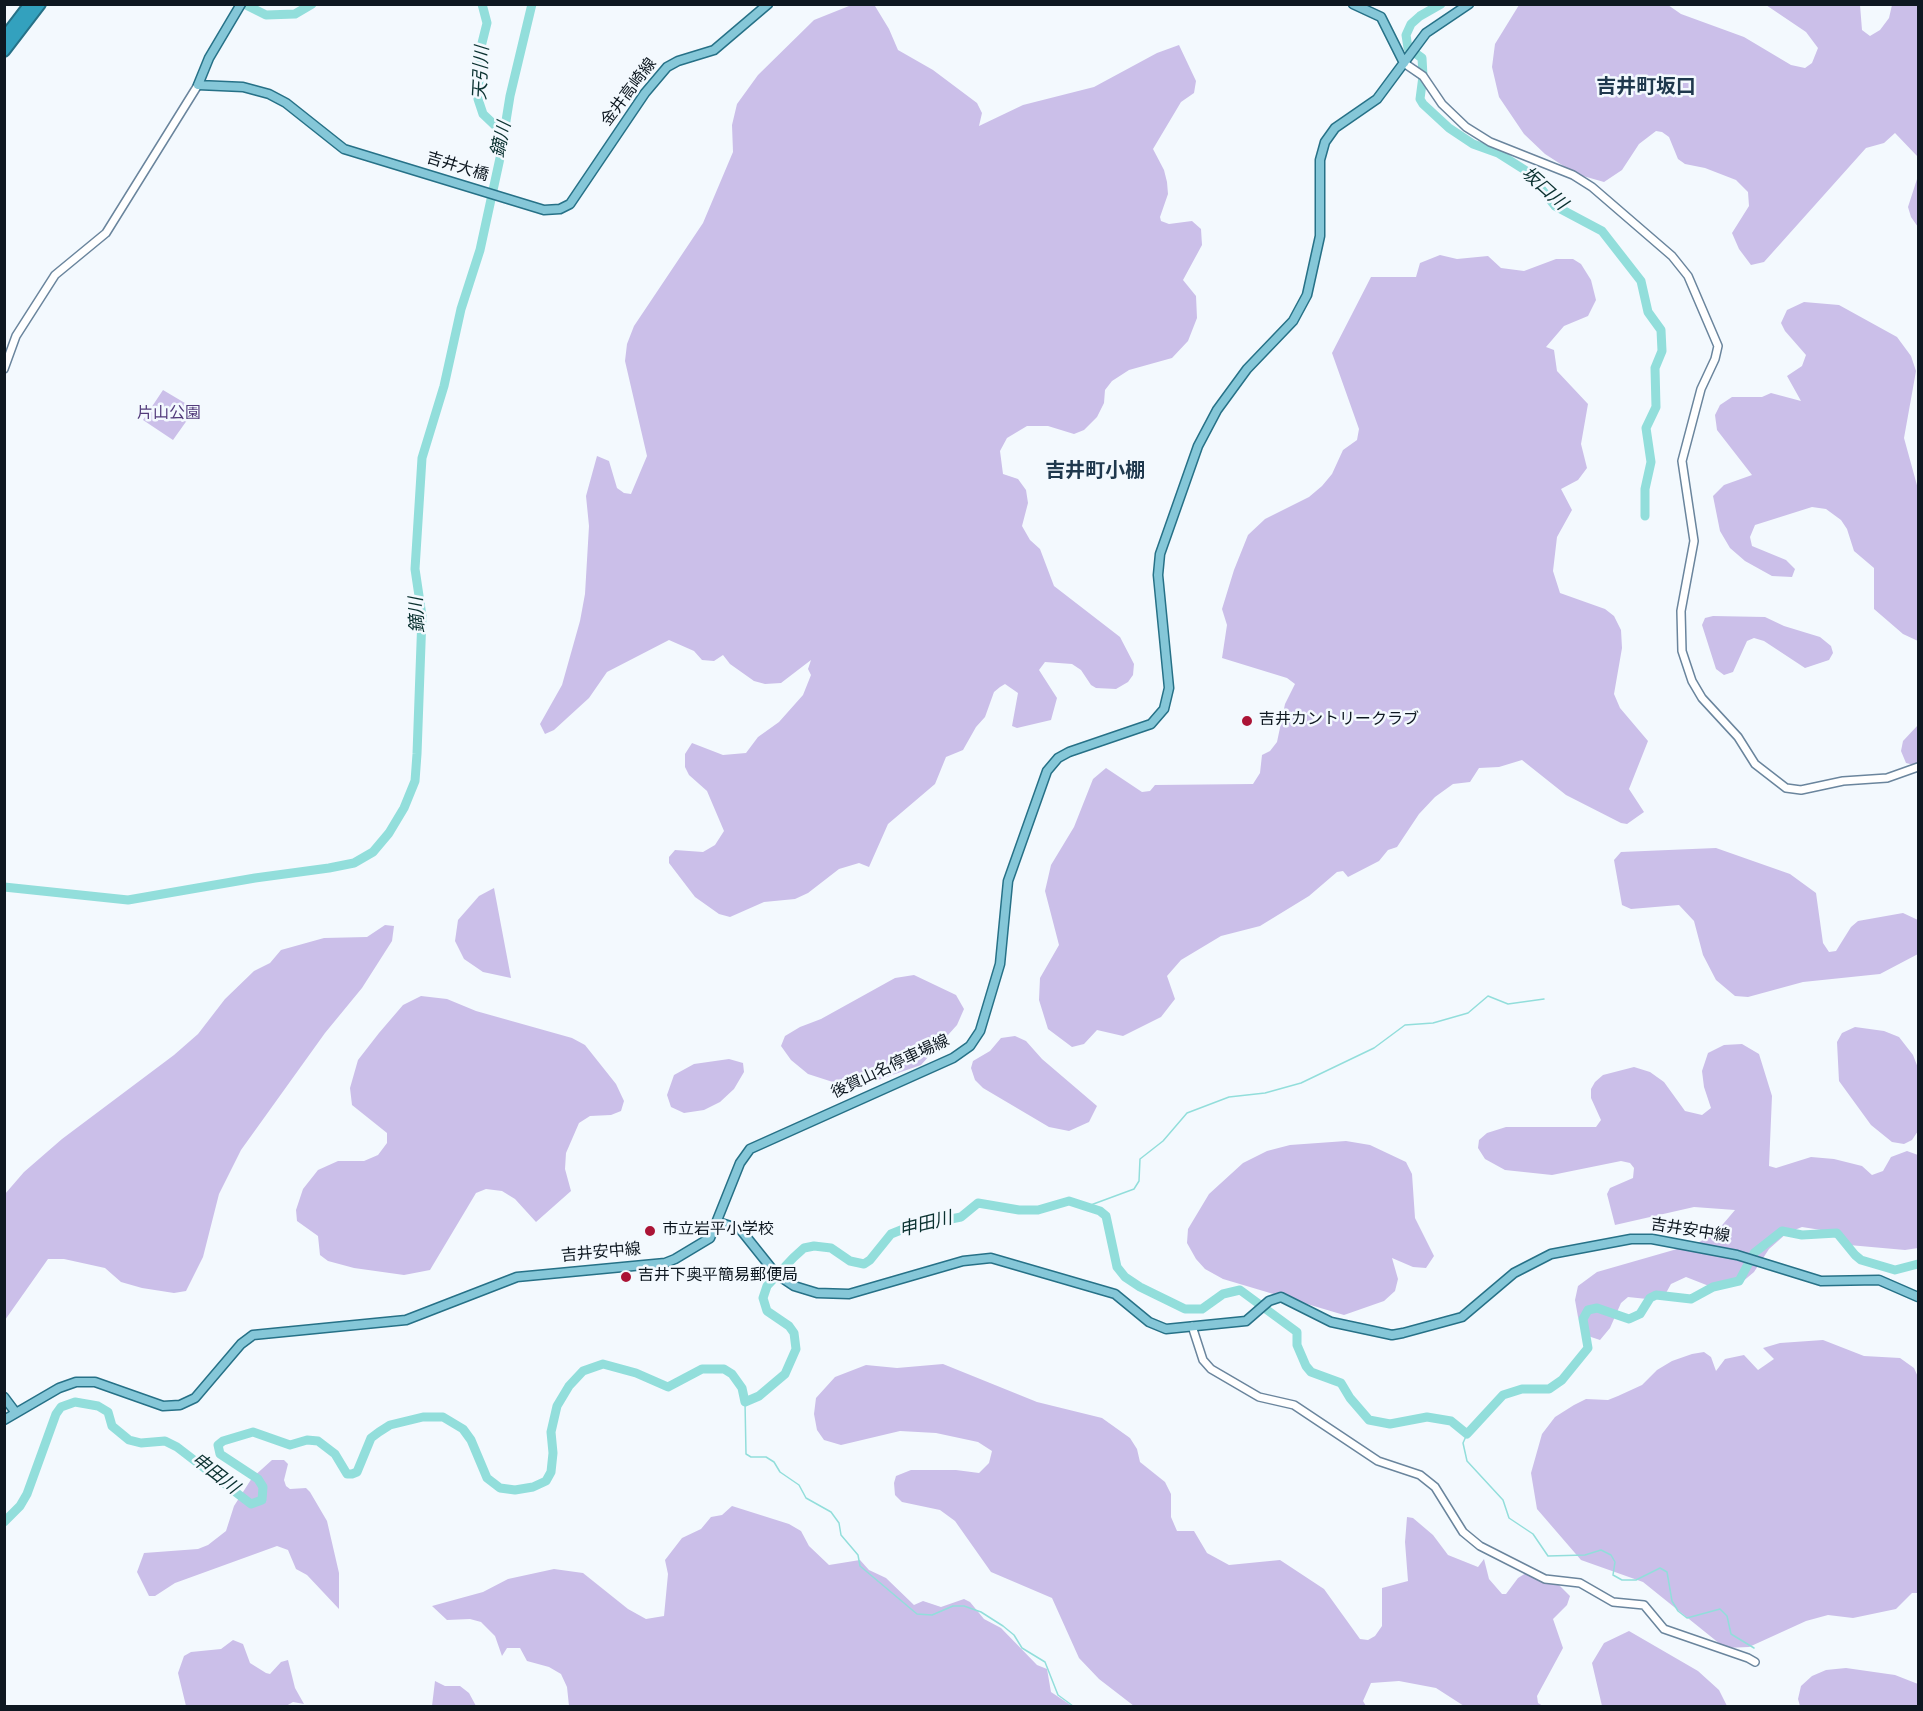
<!DOCTYPE html>
<meta charset="utf-8">
<style>
body{margin:0}
#map{position:relative;width:1923px;height:1711px;overflow:hidden;background:#f3f9fe;font-family:Overpass,sans-serif}
canvas{display:block}
.frame{position:absolute;inset:0;border:6px solid #0e1821;pointer-events:none}
</style>
<div id="map">
<canvas width="1923" height="1711"></canvas>
<div class="frame"></div>
</div>
<script>
const ctx = document.querySelector('canvas').getContext('2d');
ctx.lineJoin = 'round';
function fill(path, color) {
  ctx.fillStyle = color;
  ctx.fill(path, 'evenodd');
}
function toPath(rows) {
  const path = new Path2D();
  for (const r of rows) {
    path.moveTo(r[0], r[1]);
    for (let i = 2; i < r.length; i += 2) path.lineTo(r[i], r[i + 1]);
  }
  return path;
}
function strokePath(path, color, width, dash) {
  ctx.strokeStyle = color;
  ctx.lineWidth = width;
  ctx.lineCap = dash ? 'butt' : 'round';
  ctx.setLineDash(dash || []);
  ctx.stroke(path);
}
function drawText(font, color, halo, rows, align = 'center') {
  ctx.font = font + ' Overpass,"Noto Sans JP",sans-serif';
  ctx.lineWidth = 5;
  ctx.setLineDash([]);
  ctx.textBaseline = 'middle';
  ctx.strokeStyle = halo;
  ctx.fillStyle = color;
  for (const [text, x, y, turn = 0] of rows) {
    ctx.save();
    ctx.translate(x, y);
    ctx.rotate((+turn || 0) * Math.PI / 180);
    ctx.textAlign = isNaN(turn) ? turn : align;
    if (halo) ctx.strokeText(text, 0, 0);
    ctx.fillText(text, 0, 0);
    ctx.restore();
  }
}
const green = toPath([
 [854,4,875,6,889,29,898,50,933,70,977,103,982,113,979,126,1023,105,1094,87,1157,53,1179,45,1196,81,1194,93,1181,102,1153,149,1164,170,1167,182,1168,194,1160,217,1161,221,1169,224,1192,221,1201,229,1202,245,1183,280,1196,296,1197,318,1188,341,1172,358,1129,370,1112,381,1105,390,1104,403,1097,417,1084,430,1074,434,1048,426,1027,426,1007,438,1000,451,1003,474,1018,479,1026,490,1028,503,1022,526,1030,540,1040,549,1054,586,1120,637,1134,664,1133,675,1128,682,1116,689,1096,688,1091,685,1081,670,1072,664,1045,662,1039,670,1057,698,1051,720,1017,728,1012,726,1018,693,1005,684,1000,687,994,692,985,717,976,727,963,750,946,757,935,784,888,824,869,867,859,863,839,869,808,893,795,899,764,902,730,917,719,914,695,897,669,863,669,857,675,850,703,852,715,845,724,831,707,791,689,775,685,767,685,754,692,743,723,755,746,753,758,737,779,722,803,695,811,675,808,669,811,660,781,683,765,684,754,681,730,664,723,655,714,661,702,660,694,651,669,640,607,672,589,698,554,730,545,734,540,724,562,685,580,621,585,594,589,526,586,496,597,456,609,461,617,488,624,493,631,494,647,456,625,361,627,344,634,326,703,223,733,152,732,125,737,104,758,75,814,20],
 [1519,5,1668,5,1681,14,1744,37,1791,65,1805,68,1812,63,1818,48,1806,32,1766,5,1860,5,1862,30,1870,36,1880,30,1889,18,1892,5,1918,5,1918,157,1895,133,1884,143,1866,148,1764,262,1751,265,1739,249,1732,233,1749,206,1748,192,1736,180,1705,168,1685,164,1678,159,1669,137,1662,132,1656,131,1639,144,1622,170,1604,182,1576,174,1545,154,1524,134,1499,97,1492,67,1495,44],
 [1918,176,1918,227,1911,217,1908,207],
 [1440,255,1457,259,1488,256,1501,268,1524,271,1556,259,1573,259,1581,264,1591,280,1596,300,1588,316,1564,326,1546,347,1554,350,1557,371,1588,404,1581,444,1587,468,1578,480,1561,489,1572,510,1557,537,1553,571,1560,593,1605,609,1614,616,1621,630,1622,648,1614,694,1620,708,1648,741,1629,789,1644,812,1627,824,1621,823,1566,795,1522,760,1499,767,1479,768,1470,782,1453,784,1435,797,1419,814,1397,847,1388,850,1379,861,1348,877,1343,871,1337,872,1309,896,1260,926,1221,936,1181,960,1167,976,1175,999,1161,1017,1123,1036,1097,1030,1084,1044,1072,1047,1048,1029,1039,1000,1040,978,1059,945,1045,891,1051,865,1074,827,1093,779,1106,768,1142,792,1150,791,1155,785,1253,784,1260,773,1262,755,1270,751,1277,742,1285,704,1295,684,1287,678,1222,658,1227,625,1222,609,1234,570,1248,535,1265,519,1309,497,1322,486,1332,474,1343,450,1357,440,1359,429,1332,353,1371,277,1416,277,1420,263],
 [1804,302,1839,305,1897,337,1911,356,1916,371,1904,438,1918,489,1918,641,1903,634,1874,609,1874,568,1854,551,1847,529,1841,520,1826,509,1812,507,1755,525,1750,537,1752,546,1786,560,1795,569,1792,577,1772,576,1745,561,1730,548,1720,531,1713,496,1724,485,1752,475,1717,430,1715,415,1720,405,1732,397,1762,397,1771,393,1801,401,1787,376,1802,366,1806,355,1785,331,1781,323,1787,310],
 [163,390,195,409,173,440,143,420],
 [1713,616,1765,617,1784,626,1820,637,1831,646,1833,653,1829,660,1805,668,1764,641,1754,638,1747,641,1733,672,1724,675,1716,669,1702,625,1705,618],
 [1918,725,1918,766,1906,763,1901,751,1903,741],
 [1716,848,1790,874,1816,893,1823,943,1829,952,1836,951,1851,927,1858,921,1903,913,1918,920,1918,954,1880,974,1803,982,1748,997,1735,996,1716,980,1703,955,1694,921,1679,905,1631,909,1622,905,1614,860,1621,852],
 [494,888,511,978,483,972,464,959,455,941,458,920,479,896],
 [385,925,394,926,392,941,362,988,325,1033,241,1150,219,1194,203,1257,186,1291,174,1293,142,1288,121,1282,105,1268,64,1259,48,1259,5,1320,5,1194,24,1172,62,1139,174,1055,198,1034,225,999,254,971,270,963,281,950,324,938,367,937],
 [914,975,956,995,964,1009,957,1025,921,1065,878,1080,839,1084,808,1074,791,1060,781,1046,785,1036,800,1027,821,1019,895,978],
 [421,996,447,999,476,1011,572,1038,585,1045,616,1084,624,1101,621,1111,611,1115,590,1116,579,1123,566,1153,565,1169,571,1191,536,1222,515,1199,502,1191,486,1189,476,1193,430,1270,404,1275,354,1268,328,1261,320,1255,318,1236,297,1221,296,1210,303,1189,318,1170,338,1161,364,1161,378,1155,387,1143,387,1133,352,1105,350,1088,358,1060,379,1033,403,1005],
 [1855,1027,1884,1031,1899,1037,1913,1055,1918,1068,1918,1131,1912,1140,1904,1144,1892,1142,1871,1125,1839,1081,1837,1042,1842,1033],
 [1015,1036,1026,1041,1042,1059,1097,1106,1089,1122,1069,1131,1049,1127,983,1088,975,1080,971,1068,973,1061,990,1051,1001,1038],
 [1742,1044,1759,1054,1772,1096,1769,1166,1776,1168,1811,1157,1834,1159,1862,1166,1872,1175,1883,1171,1891,1157,1907,1151,1918,1155,1918,1248,1905,1250,1849,1245,1821,1230,1802,1227,1787,1233,1769,1249,1754,1272,1741,1283,1709,1286,1686,1277,1671,1284,1666,1293,1654,1292,1647,1299,1628,1297,1621,1303,1610,1328,1600,1340,1585,1335,1578,1317,1575,1300,1578,1286,1597,1272,1698,1243,1718,1230,1735,1210,1694,1207,1615,1225,1607,1194,1610,1188,1633,1178,1634,1168,1630,1163,1621,1161,1552,1175,1505,1170,1485,1159,1478,1148,1479,1140,1487,1133,1506,1127,1596,1127,1601,1120,1591,1098,1591,1089,1595,1082,1603,1075,1634,1067,1650,1072,1664,1082,1685,1111,1702,1115,1711,1108,1704,1087,1702,1071,1708,1053,1724,1045],
 [729,1059,743,1063,744,1072,734,1089,720,1102,704,1110,684,1113,671,1107,667,1095,674,1075,694,1064],
 [1346,1141,1370,1145,1406,1162,1412,1174,1415,1218,1434,1256,1426,1268,1413,1267,1392,1258,1398,1279,1395,1291,1384,1301,1344,1315,1223,1279,1205,1269,1196,1259,1187,1243,1188,1229,1209,1194,1243,1163,1267,1151,1290,1145],
 [1823,1340,1864,1356,1900,1358,1914,1368,1918,1377,1918,1593,1912,1593,1896,1609,1853,1618,1828,1615,1806,1621,1749,1647,1725,1648,1643,1582,1581,1560,1537,1509,1531,1473,1542,1434,1555,1417,1574,1405,1586,1399,1608,1400,1618,1396,1642,1385,1657,1370,1672,1361,1692,1354,1704,1352,1711,1357,1716,1371,1725,1359,1744,1355,1758,1370,1774,1359,1763,1348,1780,1343],
 [943,1364,1037,1402,1102,1418,1130,1438,1137,1449,1140,1462,1165,1482,1171,1494,1171,1517,1177,1531,1194,1531,1207,1553,1229,1565,1280,1560,1324,1589,1360,1639,1368,1640,1375,1636,1382,1626,1382,1588,1408,1581,1405,1542,1407,1517,1413,1518,1433,1535,1448,1555,1478,1567,1484,1559,1489,1579,1502,1594,1506,1594,1518,1578,1526,1573,1536,1579,1557,1583,1570,1596,1567,1605,1553,1619,1563,1648,1537,1696,1538,1703,1543,1706,1464,1706,1436,1688,1399,1681,1371,1683,1363,1701,1366,1706,1134,1706,1099,1679,1079,1658,1052,1598,991,1572,955,1521,940,1510,902,1502,895,1495,894,1483,896,1476,911,1470,956,1470,979,1473,989,1463,992,1451,978,1442,936,1433,900,1431,841,1445,824,1440,817,1430,814,1414,816,1398,835,1377,866,1365,897,1368],
 [272,1460,284,1460,288,1464,284,1480,286,1486,290,1489,306,1488,310,1492,327,1521,339,1573,339,1609,307,1575,296,1569,288,1550,277,1546,175,1583,155,1596,149,1596,137,1572,144,1553,198,1549,208,1545,226,1531,234,1506,252,1478],
 [732,1506,789,1524,801,1531,809,1546,829,1565,860,1560,869,1570,886,1578,914,1605,923,1601,941,1607,964,1599,970,1602,984,1619,1001,1628,1037,1665,1047,1669,1051,1692,1072,1706,569,1706,567,1687,561,1674,549,1667,527,1661,520,1648,507,1648,502,1656,495,1636,481,1622,470,1619,447,1620,432,1606,483,1592,508,1579,554,1569,583,1573,628,1609,646,1619,664,1616,668,1574,665,1560,682,1538,701,1529,711,1517,722,1515],
 [1629,1631,1698,1671,1719,1690,1727,1706,1602,1706,1592,1663,1604,1643],
 [233,1640,243,1644,250,1663,266,1673,270,1674,281,1662,288,1660,295,1688,304,1704,293,1702,286,1706,186,1706,178,1673,184,1656,191,1652,221,1649],
 [1846,1668,1895,1675,1918,1684,1918,1706,1800,1706,1798,1699,1801,1686,1812,1676,1826,1670],
 [435,1681,445,1686,460,1686,469,1693,476,1706,432,1706]
]);
const stream = toPath([
 [1088,1206,1134,1189,1139,1181,1140,1159,1163,1141,1187,1113,1229,1097,1265,1093,1301,1083,1374,1048,1405,1025,1433,1023,1468,1013,1488,996,1508,1004,1544,999],
 [745,1402,746,1454,751,1457,766,1457,774,1462,780,1472,799,1485,806,1498,831,1512,839,1523,841,1535,858,1555,860,1566,917,1614,932,1615,953,1606,964,1606,981,1612,1003,1626,1014,1635,1022,1648,1045,1662,1058,1695,1073,1706],
 [1467,1434,1463,1443,1467,1461,1503,1500,1509,1518,1533,1534,1548,1556,1585,1555,1601,1550,1611,1555,1615,1562,1613,1575,1622,1580,1636,1580,1660,1568,1667,1572,1672,1601,1678,1611,1687,1618,1720,1609,1727,1616,1731,1634,1754,1648]
]);
const river = toPath([
 [244,4,266,15,295,14,312,4],
 [482,4,487,23,481,47,478,99,483,114,504,134],
 [1441,4,1420,16,1411,24,1406,35,1408,48,1422,58,1423,76,1420,99,1423,104,1449,128,1473,144,1498,153,1528,172,1555,206,1602,231,1641,281,1648,312,1661,330,1662,351,1655,368,1656,407,1646,428,1651,462,1645,489,1645,516],
 [4,887,128,900,255,878,329,868,354,863,373,852,389,833,404,808,415,781,417,754,422,616,415,569,422,458,444,386,461,309,480,250,500,158,510,96,532,4],
 [4,1522,20,1506,27,1494,56,1414,61,1407,75,1402,98,1406,108,1412,112,1426,129,1440,141,1443,165,1441,177,1447,251,1504,262,1500,263,1487,258,1479,220,1454,218,1445,223,1441,253,1432,290,1445,307,1440,318,1441,335,1454,347,1474,352,1474,357,1472,371,1438,379,1432,390,1425,423,1417,443,1417,463,1429,471,1440,487,1478,500,1488,515,1490,533,1487,546,1481,551,1472,553,1453,551,1432,557,1406,569,1386,583,1371,603,1364,636,1373,668,1387,702,1369,724,1369,732,1374,742,1388,745,1402,759,1396,785,1374,796,1349,794,1333,789,1326,767,1311,763,1298,767,1286,793,1258,804,1248,814,1246,831,1248,850,1261,864,1264,870,1260,891,1234,906,1228,961,1217,978,1203,1019,1210,1038,1210,1069,1201,1100,1211,1106,1216,1117,1267,1125,1277,1140,1287,1185,1309,1202,1309,1223,1294,1240,1290,1297,1332,1297,1345,1306,1366,1311,1372,1341,1383,1350,1398,1369,1420,1390,1424,1427,1417,1451,1421,1467,1434,1503,1395,1522,1389,1549,1389,1562,1380,1588,1348,1583,1319,1588,1310,1597,1308,1629,1319,1640,1314,1650,1298,1656,1295,1691,1299,1713,1287,1739,1281,1754,1253,1782,1231,1802,1235,1837,1233,1855,1255,1861,1260,1895,1270,1918,1264]
]);
const minor = toPath([
 [1404,63,1423,76,1442,104,1466,127,1490,142,1573,175,1592,187,1672,256,1688,276,1718,346,1715,359,1701,389,1682,461,1694,541,1681,611,1682,651,1692,681,1702,698,1738,737,1755,764,1786,788,1801,790,1843,781,1887,778,1918,767],
 [4,369,16,336,55,275,106,233,198,85],
 [1192,1326,1203,1360,1211,1369,1259,1397,1294,1405,1378,1461,1420,1475,1435,1487,1463,1532,1480,1546,1545,1579,1580,1583,1613,1602,1644,1605,1664,1629,1748,1658,1755,1662]
]);
const major = toPath([
 [241,4,209,58,198,85,243,87,269,94,286,103,344,149,544,210,560,209,570,204,645,93,667,67,678,61,714,50,768,4],
 [1353,4,1381,17,1404,63],
 [718,1222,740,1229,776,1274,794,1286,817,1293,849,1294,963,1261,991,1258,1115,1294,1149,1322,1166,1329,1246,1321,1269,1301,1281,1297,1331,1322,1392,1335,1403,1333,1462,1317,1514,1273,1551,1254,1631,1239,1652,1239,1737,1255,1821,1281,1879,1280,1918,1297],
 [4,1397,16,1413],
 [4,1420,59,1388,76,1382,95,1382,163,1406,180,1405,195,1398,241,1344,253,1335,406,1320,517,1277,665,1263,675,1259,710,1238,740,1163,750,1149,953,1058,970,1046,980,1031,1000,964,1008,881,1047,771,1058,758,1069,752,1151,724,1164,709,1169,688,1158,575,1160,554,1198,446,1217,410,1247,369,1293,321,1307,295,1320,236,1320,160,1325,142,1335,128,1377,99,1426,33,1469,4]
]);
const highway = toPath([
 [4,38,30,4],
 [4,51,40,4]
]);
const markers = [
 [1247,721,6,"#ab1436"],
 [650,1231,6,"#ab1436"],
 [626,1277,6,"#ab1436"]
];
const streetNames = [
 ["金井高崎線",630,93,-53],
 ["吉井大橋",457,168,17],
 ["後賀山名停車場線",891,1068,-25],
 ["吉井安中線",1690,1232,9],
 ["吉井安中線",601,1254,-5]
];
const parkNames = [
 ["片山公園",169,415]
];
const poiNames = [
 ["吉井カントリークラブ",1259,721],
 ["市立岩平小学校",662,1231],
 ["吉井下奥平簡易郵便局",638,1277]
];
const waterNames = [
 ["天引川",483,73,-87],
 ["鏑川",503,140,-78],
 ["坂口川",1543,190,42],
 ["鏑川",419,615,-93],
 ["申田川",926,1226,-14],
 ["申田川",214,1475,38]
];
const quarterNames = [
 ["吉井町坂口",1646,89],
 ["吉井町小棚",1095,473]
];
fill(green, '#cbbfe9');
strokePath(stream, '#92dedb', 1.5);
strokePath(river, '#92dedb', 9);
strokePath(minor, '#6a859d', 10);
strokePath(major, '#267187', 11);
strokePath(highway, '#267187', 14);
strokePath(minor, '#fff', 7);
strokePath(major, '#85c7d8', 8);
strokePath(highway, '#33a1be', 10);
for (const [x, y, r, color] of markers) {
  const dot = new Path2D();
  dot.arc(x, y, r, 0, 2 * Math.PI);
  ctx.fillStyle = color;
  ctx.fill(dot);
  strokePath(dot, '#f3f9fe', 2);
}
drawText('16px', '#0e1821', '#f3f9fe', streetNames);
drawText('16px', '#523b7b', '#f3f9fe', parkNames);
drawText('16px', '#0e1821', '#f3f9fe', poiNames, 'left');
drawText('italic 18px', '#0a3130', '#f3f9fe', waterNames);
drawText('bold 20px', '#1f384d', '#f3f9fe', quarterNames);
</script>
